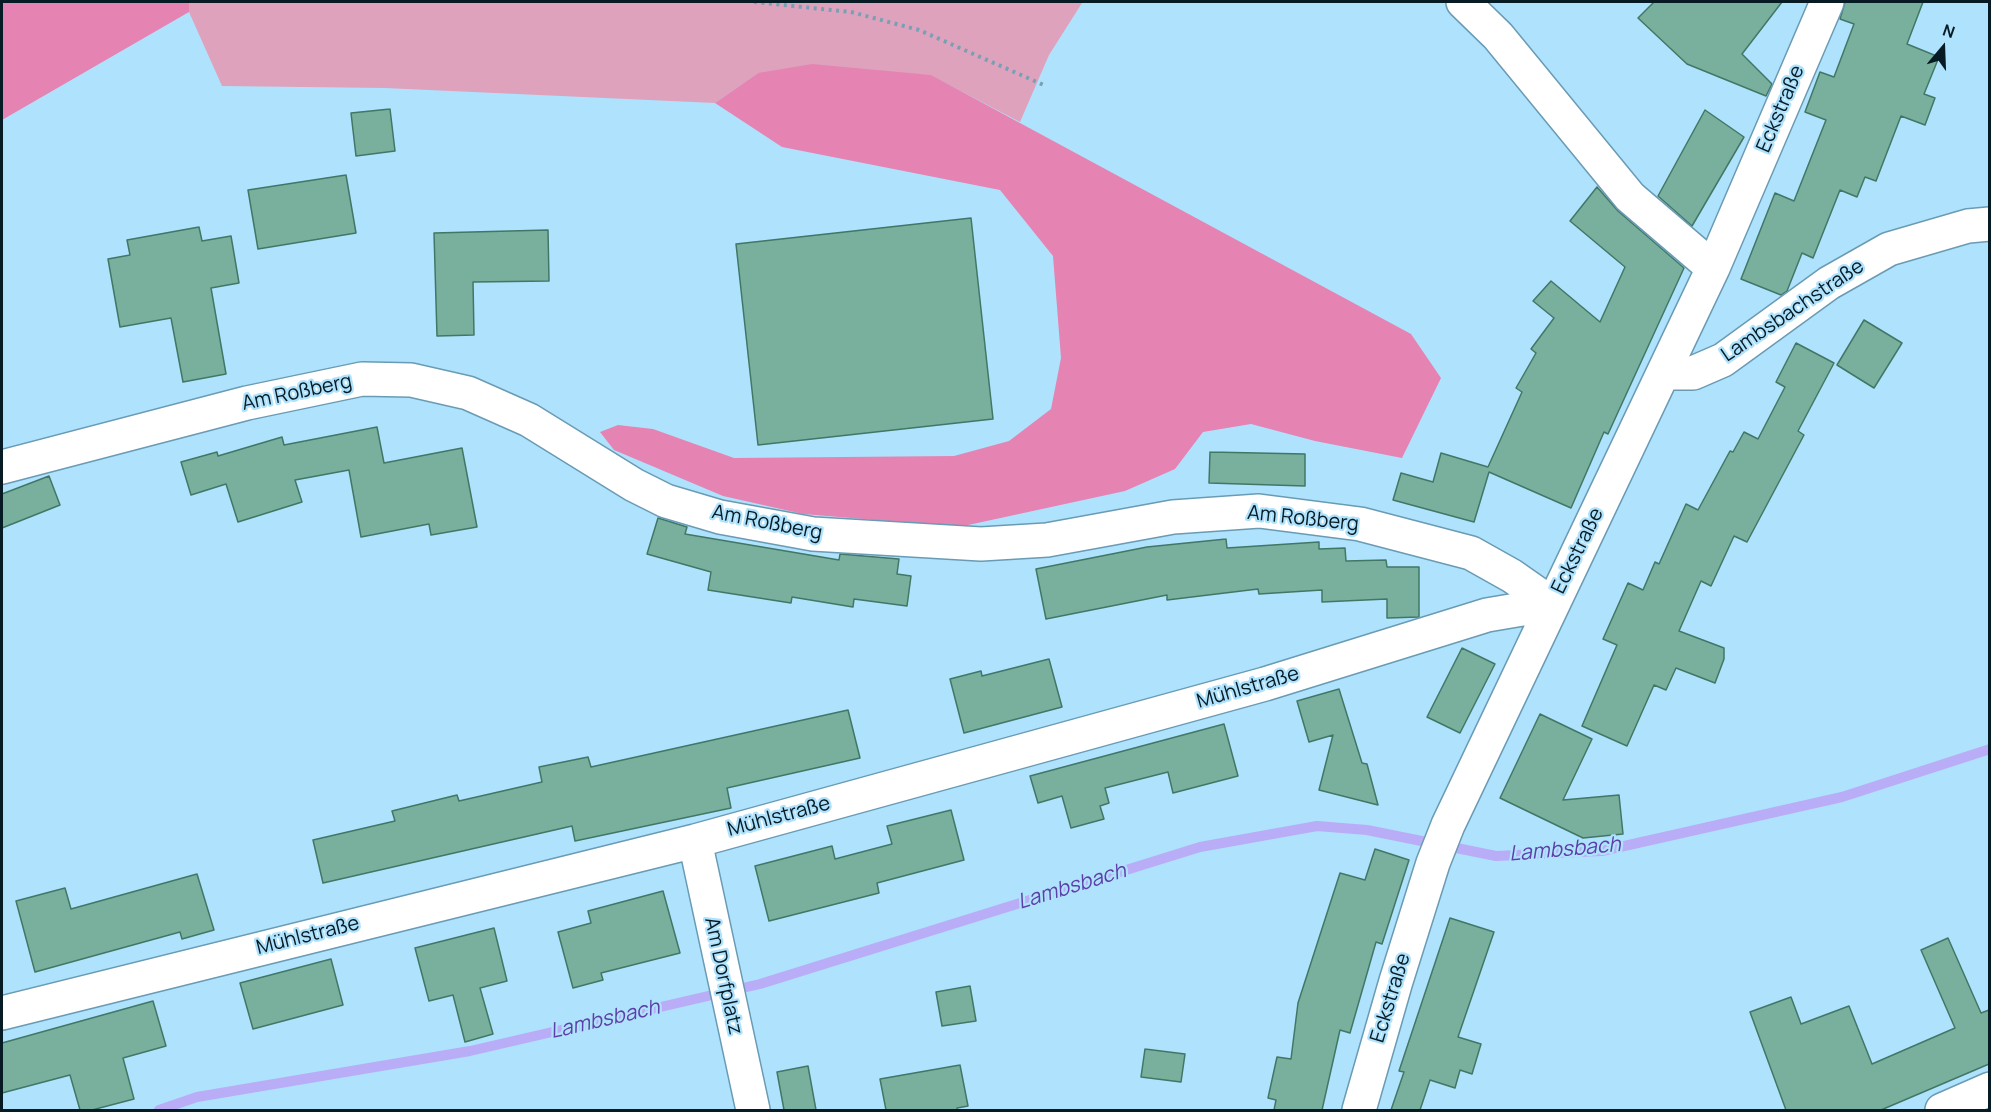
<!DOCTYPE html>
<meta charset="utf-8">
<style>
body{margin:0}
#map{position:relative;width:1991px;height:1112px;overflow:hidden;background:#afe2fd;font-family:Manrope,sans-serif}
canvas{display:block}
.frame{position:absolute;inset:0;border:3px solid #071b24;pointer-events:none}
.north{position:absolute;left:1913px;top:18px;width:60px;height:60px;-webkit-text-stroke:4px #afe2fd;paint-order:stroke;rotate:19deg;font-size:16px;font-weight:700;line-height:24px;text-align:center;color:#071b24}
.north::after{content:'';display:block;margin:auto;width:21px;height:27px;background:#071b24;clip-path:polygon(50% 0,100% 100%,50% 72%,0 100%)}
</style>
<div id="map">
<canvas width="1991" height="1112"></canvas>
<div class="frame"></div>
<div class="north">N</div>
</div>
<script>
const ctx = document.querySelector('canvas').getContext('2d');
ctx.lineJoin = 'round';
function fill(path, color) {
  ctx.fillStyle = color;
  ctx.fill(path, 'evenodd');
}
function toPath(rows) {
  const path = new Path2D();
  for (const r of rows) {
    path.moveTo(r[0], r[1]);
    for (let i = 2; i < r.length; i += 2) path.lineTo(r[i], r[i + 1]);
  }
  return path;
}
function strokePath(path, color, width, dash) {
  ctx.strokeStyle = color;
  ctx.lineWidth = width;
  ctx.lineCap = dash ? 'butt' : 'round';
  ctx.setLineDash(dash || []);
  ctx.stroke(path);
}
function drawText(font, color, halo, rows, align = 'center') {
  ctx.font = font + ' Manrope,sans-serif';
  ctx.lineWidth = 4.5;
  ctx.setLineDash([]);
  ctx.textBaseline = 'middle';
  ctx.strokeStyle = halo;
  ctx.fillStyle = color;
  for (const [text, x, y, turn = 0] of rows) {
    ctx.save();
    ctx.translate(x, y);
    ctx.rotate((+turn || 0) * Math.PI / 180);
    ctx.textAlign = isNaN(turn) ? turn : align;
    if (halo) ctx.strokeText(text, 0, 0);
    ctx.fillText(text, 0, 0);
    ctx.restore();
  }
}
const green = toPath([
 [189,2,1090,2,1082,3,1049,55,1020,122,930,75,758,73,715,103,385,88,222,86,189,12]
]);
const forest = toPath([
 [2,2,189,2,189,12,2,120],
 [812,64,931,75,1411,334,1441,378,1402,458,1315,441,1251,424,1203,432,1175,469,1125,491,959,527,803,514,723,496,614,450,600,432,618,425,653,429,734,458,954,456,1009,441,1051,409,1061,358,1053,256,1000,190,782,147,715,103,758,73]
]);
const stream = toPath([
 [159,1110,197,1097,470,1051,760,984,1200,847,1317,826,1367,830,1496,856,1602,851,1842,797,1990,749]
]);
const building = toPath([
 [1654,2,1782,2,1742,54,1772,84,1766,96,1687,64,1638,18,1654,2],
 [1845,2,1923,2,1907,44,1939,57,1924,94,1935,98,1925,125,1901,116,1876,181,1865,177,1857,197,1840,190,1813,258,1802,253,1787,291,1781,295,1741,279,1775,193,1794,201,1826,120,1805,112,1820,72,1834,77,1854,24,1840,19,1845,2],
 [390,109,395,151,356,156,351,113,390,109],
 [1705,110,1744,137,1692,226,1658,196,1705,110],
 [346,175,356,233,258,249,248,190,346,175],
 [1597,187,1618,211,1684,268,1608,434,1604,432,1571,508,1489,472,1474,522,1393,500,1401,473,1433,482,1441,453,1488,467,1522,392,1516,388,1536,353,1531,349,1554,318,1533,301,1551,281,1600,322,1625,267,1570,221,1597,187],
 [971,218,993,419,758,445,736,244,971,218],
 [199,227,202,241,231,236,239,283,211,288,226,374,183,382,171,318,120,327,108,259,130,255,127,240,199,227],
 [548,230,549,281,473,282,474,335,437,336,434,233,548,230],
 [1864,320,1902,343,1874,388,1837,365,1864,320],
 [1796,343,1834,363,1798,431,1804,435,1747,542,1734,536,1711,586,1701,581,1679,631,1724,648,1724,659,1715,683,1676,668,1666,690,1654,685,1627,746,1582,726,1617,645,1603,639,1628,583,1643,590,1655,562,1659,564,1686,504,1698,510,1730,451,1733,452,1744,432,1758,439,1785,387,1776,382,1796,343],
 [377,427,384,463,462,448,477,527,431,535,429,524,361,537,349,470,295,480,302,502,238,522,226,484,191,495,181,462,217,452,218,456,282,437,284,445,377,427],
 [1210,452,1305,454,1305,486,1209,483,1210,452],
 [49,476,60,505,2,528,2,494,49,476],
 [658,518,687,527,685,534,839,560,840,554,899,559,897,574,911,576,907,606,854,599,853,607,792,597,791,603,708,590,711,572,647,554,658,518],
 [1226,539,1227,548,1319,542,1319,549,1345,548,1346,561,1386,560,1387,567,1419,567,1419,617,1387,618,1387,599,1322,602,1322,590,1259,594,1258,589,1167,600,1167,595,1046,619,1036,569,1147,547,1226,539],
 [1462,648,1495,664,1460,733,1427,717,1462,648],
 [1049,659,1062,707,964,733,950,679,981,671,982,676,1049,659],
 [1339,689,1362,763,1367,764,1378,805,1319,790,1333,735,1309,742,1297,701,1339,689],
 [848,710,860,758,727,788,731,808,575,841,572,826,323,883,313,840,395,821,392,811,457,795,459,801,542,782,539,767,588,757,591,767,848,710],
 [1540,714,1592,739,1563,800,1619,795,1623,834,1583,838,1500,798,1540,714],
 [1224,724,1238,776,1173,793,1168,772,1105,788,1109,803,1100,806,1104,819,1071,828,1062,796,1038,803,1030,776,1224,724],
 [951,810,964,860,877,883,879,893,769,921,755,866,832,846,835,859,892,844,887,826,951,810],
 [1375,849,1409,860,1382,944,1376,942,1350,1033,1340,1030,1322,1110,1274,1110,1276,1100,1268,1098,1277,1057,1291,1059,1298,1003,1340,873,1365,880,1375,849],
 [197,874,214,930,182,939,180,932,35,972,16,901,65,888,71,909,197,874],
 [663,891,680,953,601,973,603,980,573,988,558,932,591,923,588,911,663,891],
 [1450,918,1494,932,1458,1037,1481,1044,1472,1074,1460,1070,1455,1088,1430,1080,1420,1110,1391,1110,1404,1072,1399,1071,1450,918],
 [494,928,507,981,480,988,493,1034,465,1042,453,995,429,1001,415,948,494,928],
 [1948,938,1981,1013,1989,1010,1989,1064,1881,1110,1786,1110,1750,1012,1791,997,1801,1024,1849,1006,1872,1064,1955,1028,1921,950,1948,938],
 [331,959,343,1005,253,1029,240,983,331,959],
 [970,986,976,1021,942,1026,936,992,970,986],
 [153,1001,166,1046,123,1058,134,1099,92,1110,80,1110,70,1075,2,1093,2,1043,153,1001],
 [1145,1049,1185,1054,1181,1082,1141,1077,1145,1049],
 [960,1065,968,1106,957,1108,957,1110,886,1110,880,1079,960,1065],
 [808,1066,816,1110,784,1110,777,1072,808,1066]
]);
const path = toPath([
 [754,2,851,12,919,30,1046,86]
]);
const minor = toPath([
 [1463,2,1498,36,1630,197,1713,268],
 [1664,373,1693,373,1723,360,1829,283,1889,249,1968,226,1990,224],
 [2,467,247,403,362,379,411,380,468,393,529,420,634,485,666,501,720,517,813,534,981,544,1047,540,1173,517,1259,511,1360,524,1471,553,1512,576,1552,604],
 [695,841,753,1110],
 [2,1013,695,841,1265,684,1487,615,1552,604],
 [1359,1110,1396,981,1433,863,1448,825,1713,268,1827,2],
 [1942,1110,1990,1089]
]);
const streetNames = [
 ["Eckstraße",1781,109,-67],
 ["Lambsbachstraße",1793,311,-34],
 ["Am Roßberg",297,393,-12],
 ["Am Roßberg",1303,519,6],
 ["Am Roßberg",767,523,11],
 ["Eckstraße",1578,551,-64],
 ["Mühlstraße",1248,688,-16],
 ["Mühlstraße",779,817,-15],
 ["Mühlstraße",308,936,-14],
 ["Am Dorfplatz",723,976,78],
 ["Eckstraße",1391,998,-73]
];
const waterNames = [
 ["Lambsbach",1565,850,-5],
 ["Lambsbach",1072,887,-17],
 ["Lambsbach",605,1020,-13]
];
fill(green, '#dea2bc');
fill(forest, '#e584b2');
strokePath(stream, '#b9adf7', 10);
fill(building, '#79b09d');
strokePath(building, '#417766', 1.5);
strokePath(minor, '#6a9bb4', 36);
strokePath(path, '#78a0b5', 4, [3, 4.5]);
strokePath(minor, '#fff', 33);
drawText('20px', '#071b24', '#afe2fd', streetNames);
drawText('italic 21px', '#5c3fa8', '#afe2fd', waterNames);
</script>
